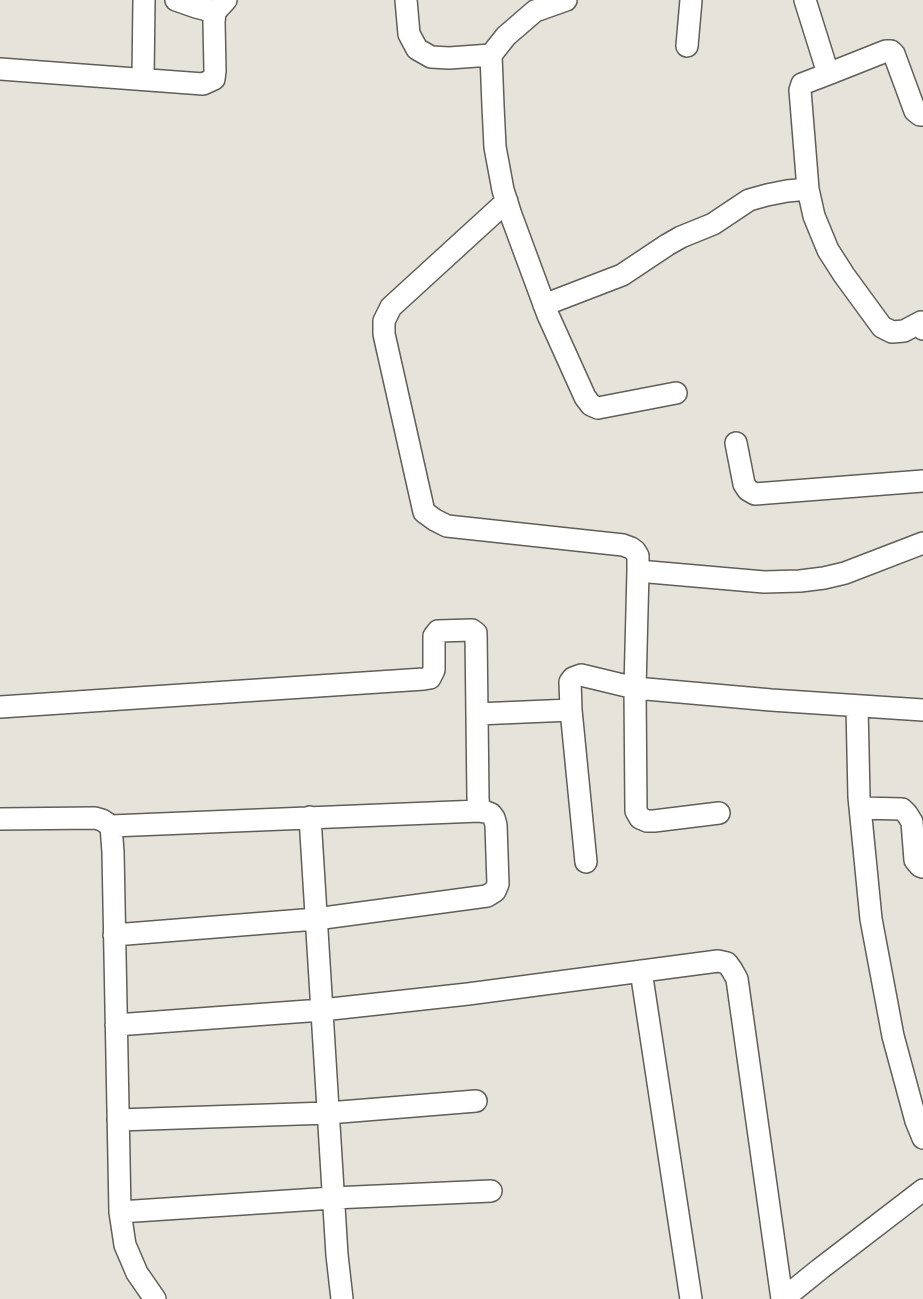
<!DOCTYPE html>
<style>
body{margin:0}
canvas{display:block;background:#e6e3db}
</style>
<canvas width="923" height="1299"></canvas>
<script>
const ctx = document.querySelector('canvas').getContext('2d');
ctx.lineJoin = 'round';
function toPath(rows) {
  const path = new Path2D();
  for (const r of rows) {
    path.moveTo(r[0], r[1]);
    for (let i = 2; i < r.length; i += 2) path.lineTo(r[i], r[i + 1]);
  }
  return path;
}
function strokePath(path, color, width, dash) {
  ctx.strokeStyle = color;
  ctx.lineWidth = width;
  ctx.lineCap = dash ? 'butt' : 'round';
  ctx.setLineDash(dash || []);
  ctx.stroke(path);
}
const minor = toPath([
 [176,0,196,7,215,12],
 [406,0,409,34,417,49,431,57,449,58,491,55],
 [566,0,535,11,506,36,491,55,493,106,495,147,503,190,511,215,548,315,585,397,591,405,598,408,676,393],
 [805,0,826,67,825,70,828,74,802,84,800,90,808,189,814,216,828,250,844,275,882,327,892,332,904,331,921,322,923,329],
 [687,46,691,0],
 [0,69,203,84,214,79,215,71,214,22,215,12,226,0],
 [828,74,886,51,891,51,894,54,915,111,920,115,923,115],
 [143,79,144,0],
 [507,201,391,307,384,321,384,334,424,512,435,520,447,526,623,545,631,548,635,551,638,556,638,571,764,582,800,581,824,578,845,573,923,543],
 [544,305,622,275,667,245,681,237,713,224,749,200,767,195,787,191,808,189],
 [736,443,744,484,748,490,755,494,923,481],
 [857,706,859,797,871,919,893,1036,916,1121,923,1138],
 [0,707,424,679,430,678,434,670,434,636,438,631,472,630,476,633,478,798,479,811,111,826],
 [477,714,571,710],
 [860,808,902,809,907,814,912,822,915,860,920,866,923,867],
 [719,813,654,821,647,821,640,818,636,811,635,688,771,700,923,710],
 [310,817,337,1255,342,1299],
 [0,819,95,818,102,820,111,826,113,852,120,1212,125,1245,137,1273,155,1299],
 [586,862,571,710,570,682,573,678,581,675,635,688,638,571],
 [114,935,316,919,487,896,495,891,498,884,496,825,494,818,491,814,486,812,479,811],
 [641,971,691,1299],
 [116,1025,322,1010,468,994,718,961,727,963,732,970,737,979,782,1299],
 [118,1120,328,1113,476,1101],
 [120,1212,333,1198,491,1191],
 [783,1299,820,1269,923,1190]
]);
strokePath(minor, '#605e57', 24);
strokePath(minor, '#fff', 21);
</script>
